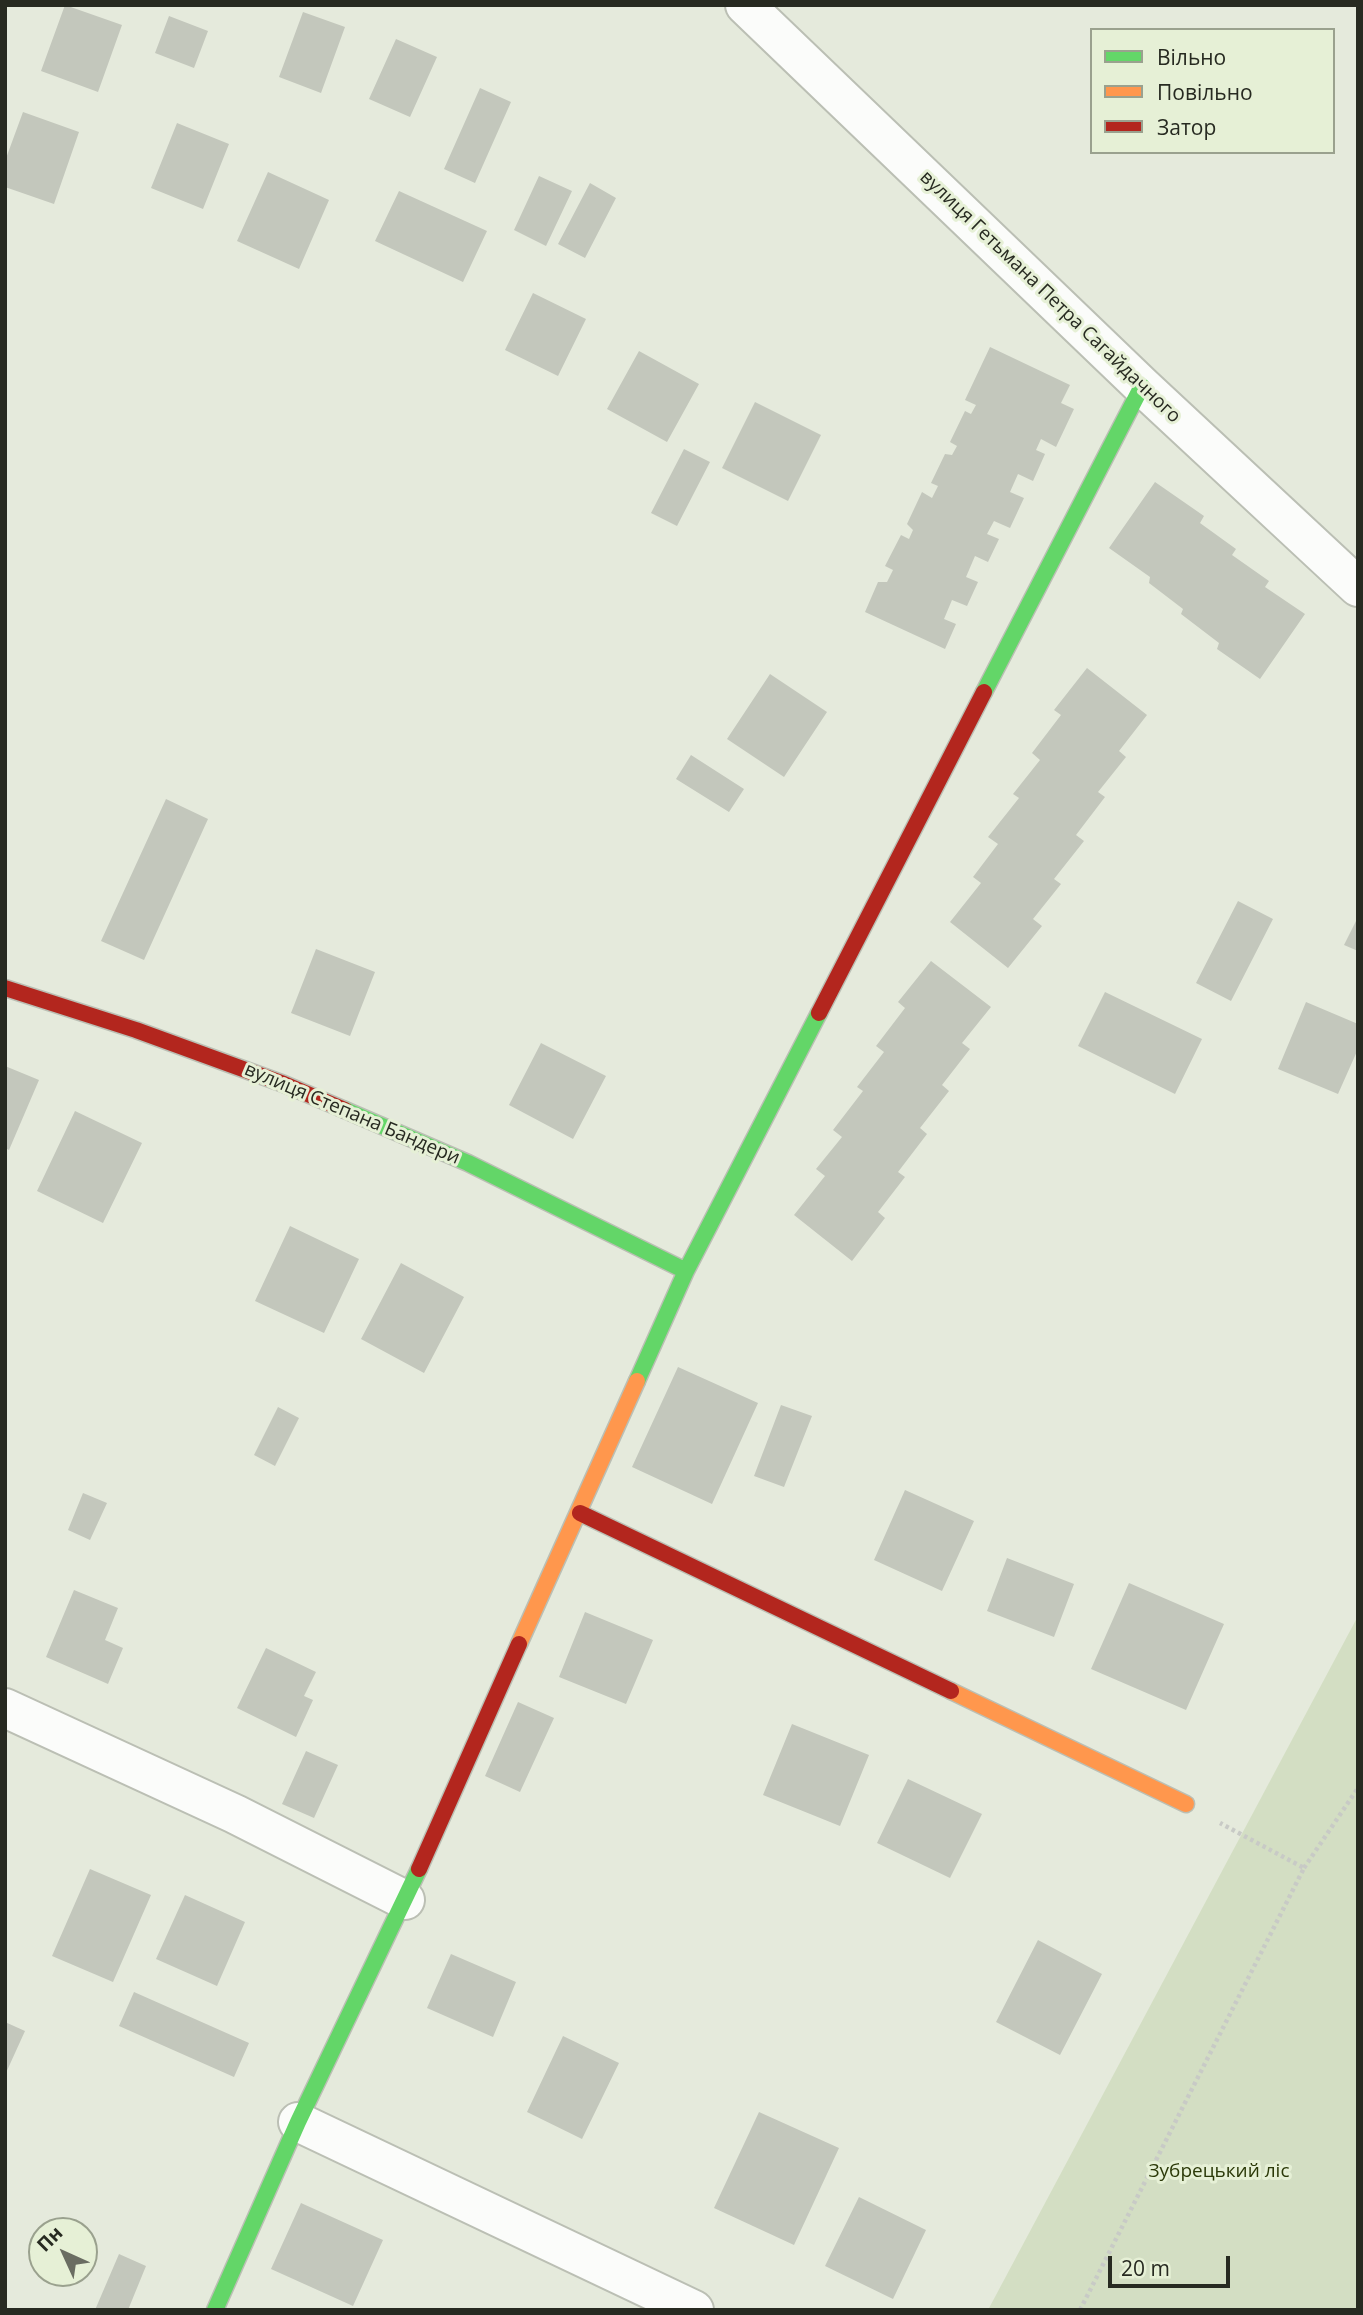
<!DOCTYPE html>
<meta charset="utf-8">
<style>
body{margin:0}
#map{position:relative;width:1363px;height:2315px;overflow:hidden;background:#e5eadc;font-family:"Open Sans",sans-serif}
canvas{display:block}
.frame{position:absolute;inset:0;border:7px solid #272a21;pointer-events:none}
.legend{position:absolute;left:1090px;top:28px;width:245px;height:126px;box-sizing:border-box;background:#e6f0d6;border:2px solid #9aa18e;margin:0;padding:9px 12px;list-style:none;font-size:21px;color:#272a21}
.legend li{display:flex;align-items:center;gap:14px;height:35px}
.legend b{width:35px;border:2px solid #9aa18e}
.north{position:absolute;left:28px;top:2217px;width:70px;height:70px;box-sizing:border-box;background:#e6f0d6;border:2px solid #9aa18e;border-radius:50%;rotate:315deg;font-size:19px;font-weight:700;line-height:28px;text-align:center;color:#272a21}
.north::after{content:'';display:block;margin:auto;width:24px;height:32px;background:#6a6d62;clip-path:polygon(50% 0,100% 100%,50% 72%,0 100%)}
.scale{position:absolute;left:1108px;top:2256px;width:122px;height:32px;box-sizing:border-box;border:4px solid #272a21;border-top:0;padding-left:9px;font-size:21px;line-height:24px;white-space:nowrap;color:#272a21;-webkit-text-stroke:5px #e6f0d6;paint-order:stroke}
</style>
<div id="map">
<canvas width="1363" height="2315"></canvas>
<div class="frame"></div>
<ul class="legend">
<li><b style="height:9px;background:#63d668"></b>Вільно</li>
<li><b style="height:9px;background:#ff974d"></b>Повільно</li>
<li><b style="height:9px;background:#b3261e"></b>Затор</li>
</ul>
<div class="north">Пн</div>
<div class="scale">20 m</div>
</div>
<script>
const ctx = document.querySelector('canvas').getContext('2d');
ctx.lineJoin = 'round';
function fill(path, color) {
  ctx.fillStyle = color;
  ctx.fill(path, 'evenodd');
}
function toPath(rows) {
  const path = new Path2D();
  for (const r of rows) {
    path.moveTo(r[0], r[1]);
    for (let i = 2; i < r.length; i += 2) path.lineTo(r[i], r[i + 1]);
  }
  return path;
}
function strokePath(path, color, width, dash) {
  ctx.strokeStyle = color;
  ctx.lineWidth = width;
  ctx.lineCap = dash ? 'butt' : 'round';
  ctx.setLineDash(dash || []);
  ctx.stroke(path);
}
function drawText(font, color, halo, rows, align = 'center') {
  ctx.font = font + ' "Open Sans",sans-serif';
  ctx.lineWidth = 6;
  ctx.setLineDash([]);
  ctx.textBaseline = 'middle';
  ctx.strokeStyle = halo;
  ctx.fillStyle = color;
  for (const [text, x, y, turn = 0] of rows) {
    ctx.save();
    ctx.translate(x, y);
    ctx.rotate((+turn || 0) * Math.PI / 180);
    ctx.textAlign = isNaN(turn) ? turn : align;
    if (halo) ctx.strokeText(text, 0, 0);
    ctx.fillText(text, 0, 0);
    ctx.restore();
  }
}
const green = toPath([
 [1358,1616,1358,2310,988,2310]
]);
const building = toPath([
 [65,5,122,25,98,92,41,71],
 [303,12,345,27,321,93,279,77],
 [169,16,208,31,194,68,155,53],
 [396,39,437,57,410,117,369,99],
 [480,88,511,102,475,183,444,169],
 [23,112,79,132,54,204,5,187,5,161],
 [177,123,229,144,203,209,151,188],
 [268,172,329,200,299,269,237,241],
 [539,176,572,191,546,246,514,230],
 [590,183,616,198,585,258,558,244],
 [399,191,487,231,463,282,375,241],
 [533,293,586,319,558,376,505,350],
 [990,347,1070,385,1061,403,1074,409,1056,447,1041,439,1036,450,1045,454,1033,481,1018,474,1010,492,1024,498,1010,528,994,521,987,534,999,539,988,562,975,556,966,577,978,582,967,606,952,600,944,619,956,624,945,649,865,612,878,582,887,582,893,570,885,566,901,535,909,539,913,530,907,524,922,492,932,498,938,486,931,483,945,454,952,455,957,446,950,442,965,411,971,414,976,405,965,400],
 [639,351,699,384,667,442,607,409],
 [755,402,821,435,788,501,722,468],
 [684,449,710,462,677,526,651,513],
 [1155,482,1204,516,1200,523,1236,549,1232,555,1269,581,1265,587,1305,614,1260,679,1217,649,1219,643,1181,614,1183,609,1149,583,1150,577,1109,548],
 [1087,668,1147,715,1119,751,1126,757,1098,792,1105,797,1076,835,1084,841,1054,879,1061,884,1033,919,1042,926,1008,968,950,922,981,883,973,877,998,844,988,837,1019,798,1013,794,1040,760,1032,753,1061,715,1054,710],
 [770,674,827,712,784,777,727,739],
 [691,755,744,789,729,812,676,779],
 [166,799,208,819,144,960,101,941],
 [1238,901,1273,919,1231,1001,1196,983],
 [1358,917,1358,951,1344,945],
 [316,949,375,972,350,1036,291,1013],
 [931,961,991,1007,962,1043,970,1049,942,1085,949,1091,920,1128,927,1134,898,1172,905,1177,878,1212,885,1218,852,1261,794,1215,825,1176,816,1169,842,1137,833,1130,863,1091,857,1087,884,1052,876,1046,905,1008,898,1002],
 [1105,992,1202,1039,1175,1094,1078,1046],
 [1306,1002,1358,1024,1358,1049,1338,1094,1278,1069],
 [541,1043,606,1076,573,1139,509,1105],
 [5,1066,39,1080,9,1150,5,1148],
 [75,1111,142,1143,103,1223,37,1191],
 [290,1226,359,1259,324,1333,255,1301],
 [401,1263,464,1297,424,1373,361,1339],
 [678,1367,758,1403,712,1504,632,1467],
 [781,1405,812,1416,784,1487,754,1476],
 [278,1407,299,1418,275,1466,254,1455],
 [905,1490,974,1521,942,1591,874,1560],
 [83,1493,107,1503,90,1540,68,1530],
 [1007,1558,1074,1584,1054,1637,987,1611],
 [1129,1583,1224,1624,1186,1710,1091,1669],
 [74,1590,118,1608,105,1640,123,1648,108,1684,46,1657],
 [585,1612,653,1640,626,1704,559,1677],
 [266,1648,316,1672,304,1696,313,1700,296,1737,237,1708],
 [518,1702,554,1718,520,1792,485,1776],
 [792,1724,869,1755,840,1826,763,1795],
 [306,1751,338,1765,314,1818,282,1804],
 [908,1779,982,1814,950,1878,877,1843],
 [90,1869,151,1895,113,1982,52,1956],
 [185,1895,245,1922,217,1986,156,1959],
 [1038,1940,1102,1974,1060,2055,996,2022],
 [451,1954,516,1982,493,2037,427,2008],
 [134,1992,249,2043,234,2077,119,2026],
 [5,2022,25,2031,5,2075],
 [563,2036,619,2063,582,2139,527,2112],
 [759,2112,839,2148,794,2245,714,2208],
 [859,2197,926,2230,893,2299,825,2266],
 [301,2203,383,2240,353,2306,271,2269],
 [119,2254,146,2266,128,2310,95,2310]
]);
const path = toPath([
 [1304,1868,1358,1788],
 [1080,2310,1304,1868,1220,1823]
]);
const street = toPath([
 [745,5,1142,386,1358,587],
 [5,1708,235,1814,405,1900],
 [298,2122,694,2310]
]);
const fast = toPath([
 [984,692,1142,386],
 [345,1110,468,1163,686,1271],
 [637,1381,686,1271,819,1013],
 [215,2310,298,2122,419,1869]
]);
const slow = toPath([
 [519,1644,637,1381],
 [951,1691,1186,1804]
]);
const jam = toPath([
 [5,988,136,1030,284,1084,345,1110],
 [819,1013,984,692],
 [580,1513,951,1691],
 [419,1869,519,1644]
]);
const streetNames = [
 ["вулиця Гетьмана Петра Сагайдачного",1050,297,44],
 ["вулиця Степана Бандери",352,1114,23]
];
const parkNames = [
 ["Зубрецький ліс",1219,2172]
];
fill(green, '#d3dec3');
fill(building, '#c3c7bc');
strokePath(street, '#bbbfb4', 42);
strokePath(fast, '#bbbfb4', 19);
strokePath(slow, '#bbbfb4', 19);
strokePath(jam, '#bbbfb4', 19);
strokePath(path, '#c8cac6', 4.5, [3.5, 3.5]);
strokePath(street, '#fbfcfa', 38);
strokePath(fast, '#63d668', 16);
strokePath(slow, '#ff974d', 16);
strokePath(jam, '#b3261e', 16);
drawText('19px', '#272a21', '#e6f0d6', streetNames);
drawText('19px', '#2c3a09', '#e6f0d6', parkNames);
</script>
